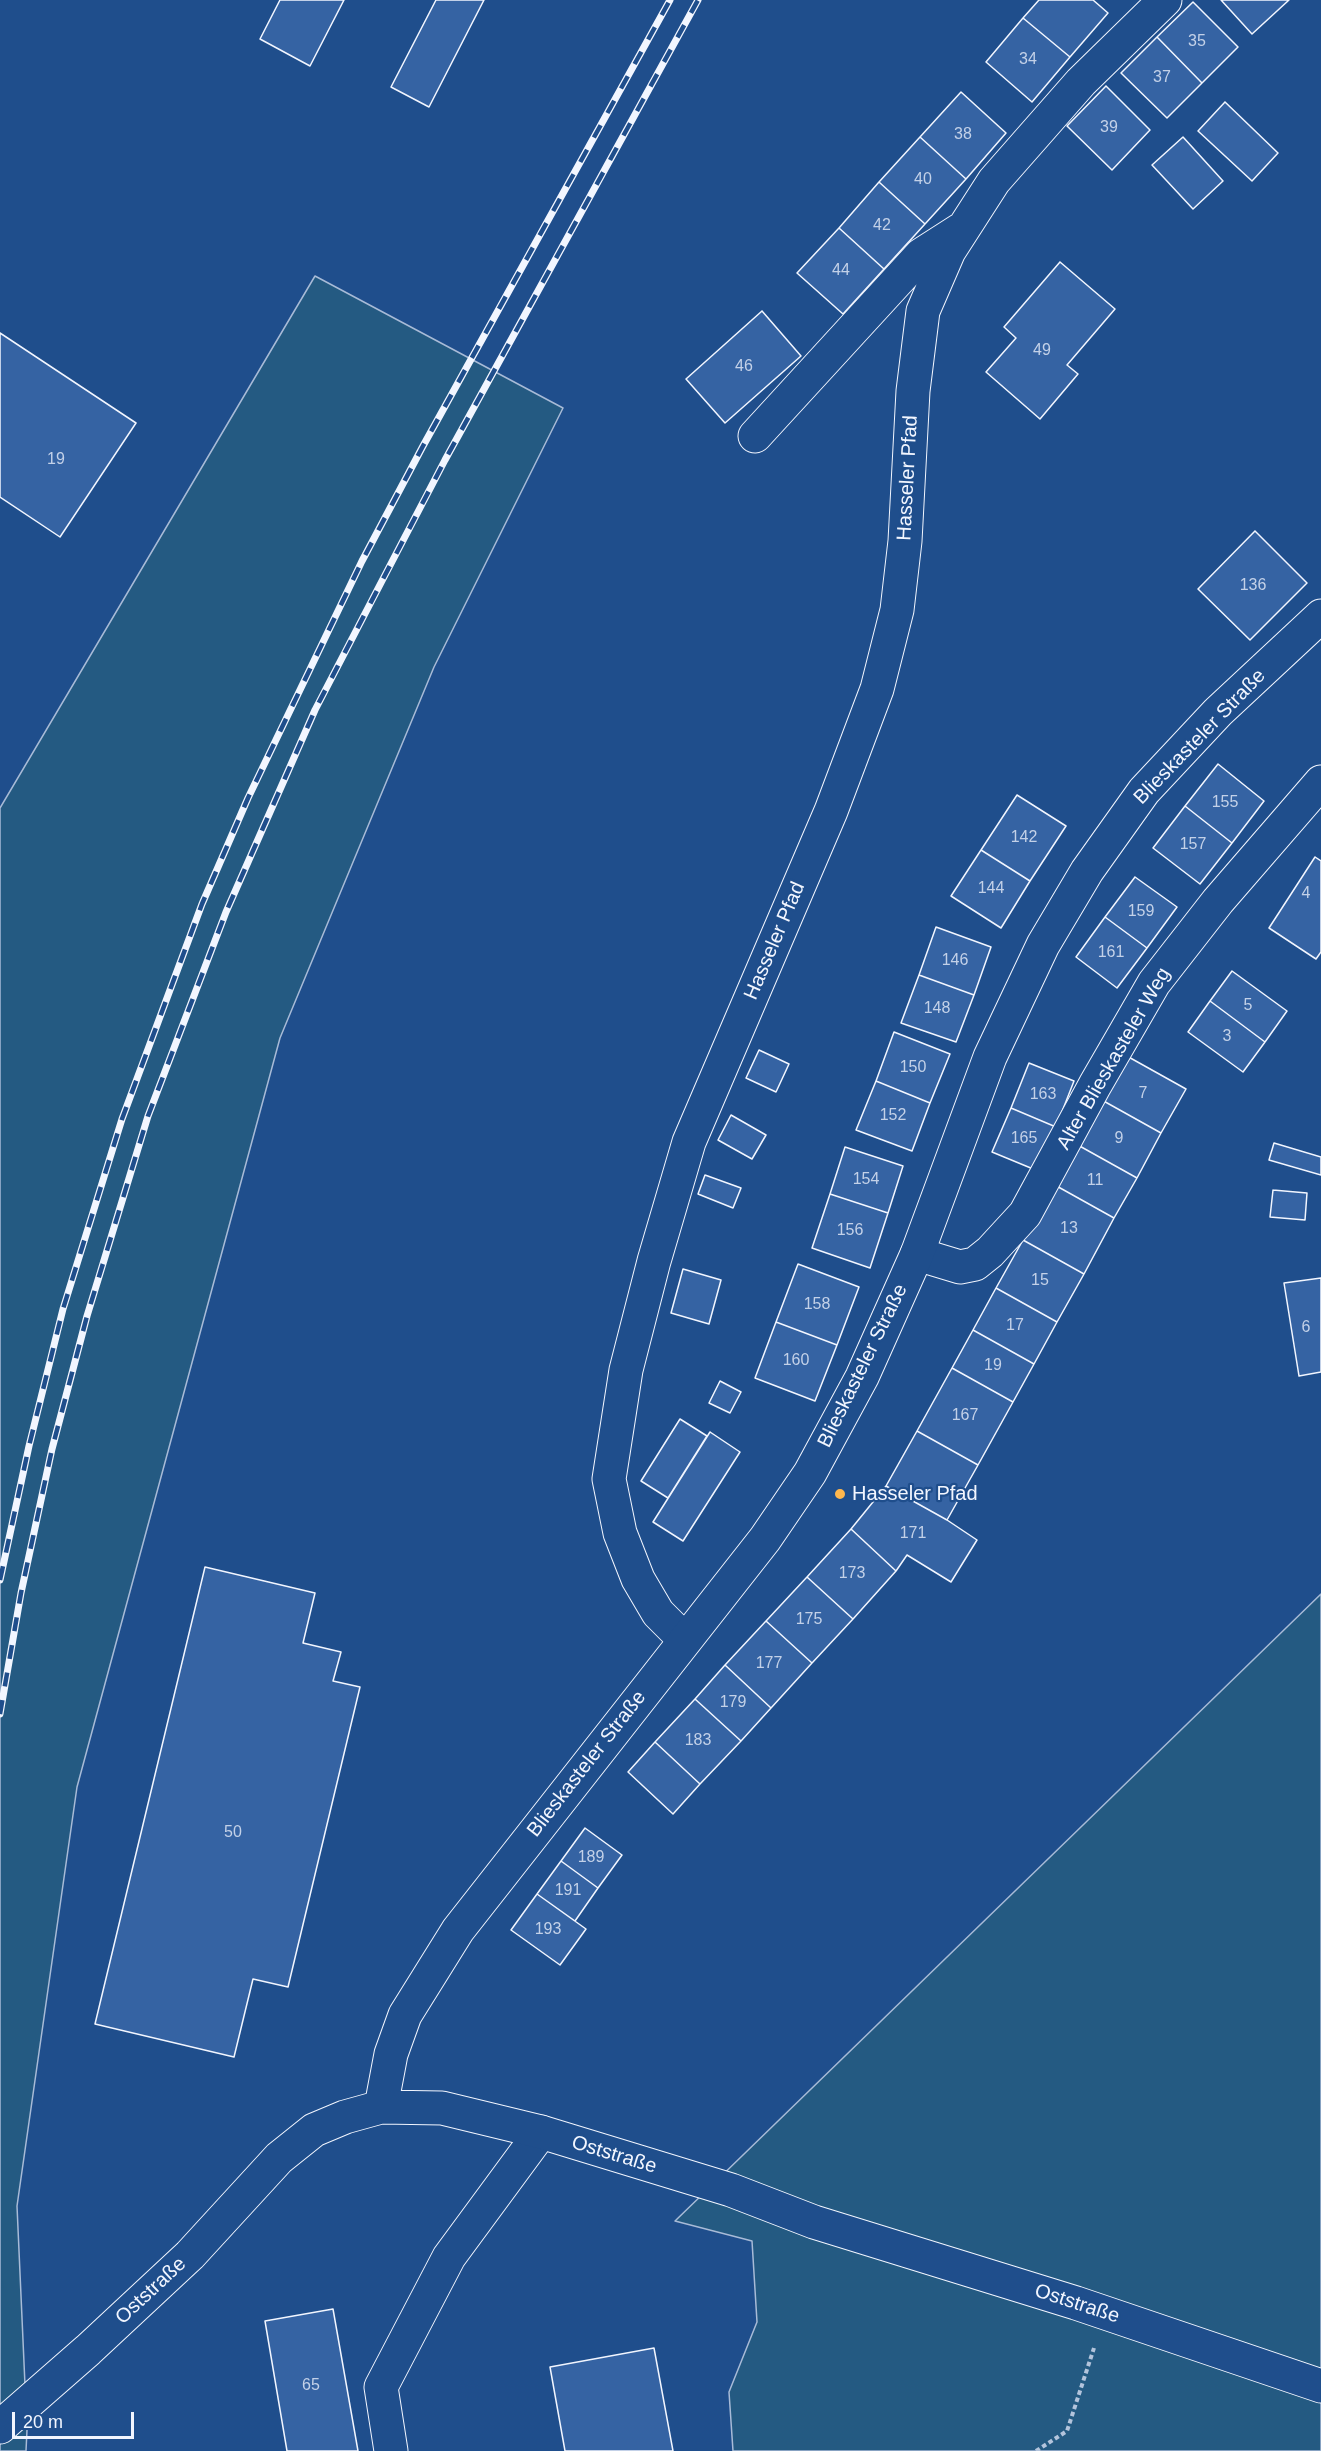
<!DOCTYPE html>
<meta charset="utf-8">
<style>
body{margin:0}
#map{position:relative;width:1321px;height:2451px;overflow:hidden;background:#1f4e8c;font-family:Helvetica,sans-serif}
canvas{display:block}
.scale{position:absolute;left:12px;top:2412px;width:122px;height:27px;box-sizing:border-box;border:3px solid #f2f6ff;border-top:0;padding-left:8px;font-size:18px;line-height:21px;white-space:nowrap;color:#f2f6ff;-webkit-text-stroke:4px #1f4e8c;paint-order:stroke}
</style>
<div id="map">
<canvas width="1321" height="2451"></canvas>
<div class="scale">20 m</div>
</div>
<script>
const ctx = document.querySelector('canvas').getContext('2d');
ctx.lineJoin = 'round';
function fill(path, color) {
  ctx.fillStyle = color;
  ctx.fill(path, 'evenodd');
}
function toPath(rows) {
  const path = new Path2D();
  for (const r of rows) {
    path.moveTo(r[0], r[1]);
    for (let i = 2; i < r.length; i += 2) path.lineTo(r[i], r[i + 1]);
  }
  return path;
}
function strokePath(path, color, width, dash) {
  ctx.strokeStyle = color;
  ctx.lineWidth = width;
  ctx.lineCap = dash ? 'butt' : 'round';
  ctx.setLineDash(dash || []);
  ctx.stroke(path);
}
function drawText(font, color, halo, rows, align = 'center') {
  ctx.font = font + ' Helvetica,sans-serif';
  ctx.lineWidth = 4.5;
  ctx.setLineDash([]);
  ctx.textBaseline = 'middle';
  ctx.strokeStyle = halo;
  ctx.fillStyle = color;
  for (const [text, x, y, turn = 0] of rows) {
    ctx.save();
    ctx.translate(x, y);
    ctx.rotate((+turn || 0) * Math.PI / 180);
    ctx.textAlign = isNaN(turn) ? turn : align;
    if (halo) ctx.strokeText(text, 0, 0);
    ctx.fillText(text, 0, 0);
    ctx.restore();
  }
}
const green = toPath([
 [315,276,563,408,434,667,280,1038,77,1787,17,2206,27,2430,26,2451,0,2451,0,808,315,276],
 [1321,1594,1321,2451,733,2451,729,2392,757,2322,752,2241,675,2221,1321,1594]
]);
const building = toPath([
 [280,0,344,0,310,66,260,39,280,0],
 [436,0,484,0,429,107,391,87,436,0],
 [1039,0,1093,0,1108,13,1070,57,1023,18,1039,0],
 [1221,0,1289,0,1252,34,1221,0],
 [1193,2,1238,47,1202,83,1157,37,1193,2],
 [1023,18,1070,57,1032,102,986,62,1023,18],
 [1157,37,1202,83,1167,118,1121,73,1157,37],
 [1106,86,1150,130,1112,170,1067,126,1106,86],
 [961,92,1006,133,966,179,920,137,961,92],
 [1225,102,1278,153,1252,181,1198,131,1225,102],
 [920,137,966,179,925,224,879,182,920,137],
 [1183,137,1223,181,1193,209,1152,165,1183,137],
 [879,182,925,224,884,269,839,228,879,182],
 [839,228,884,269,843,314,797,273,839,228],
 [1060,262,1115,309,1067,365,1078,374,1040,419,986,372,1016,338,1004,327,1060,262],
 [762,311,801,356,725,423,686,379,762,311],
 [0,333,136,423,60,537,0,497,0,333],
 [1255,531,1307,583,1250,640,1198,589,1255,531],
 [1218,764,1264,801,1232,843,1185,806,1218,764],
 [1017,795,1066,826,1030,881,981,850,1017,795],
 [1185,806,1232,843,1200,884,1153,848,1185,806],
 [981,850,1030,881,1001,928,951,896,981,850],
 [1315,857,1321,861,1321,952,1316,959,1269,928,1315,857],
 [1135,877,1177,907,1147,948,1105,917,1135,877],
 [1105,917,1147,948,1117,988,1076,957,1105,917],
 [936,927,991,947,974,995,919,975,936,927],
 [1232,971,1287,1011,1265,1042,1210,1001,1232,971],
 [919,975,974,995,956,1042,901,1023,919,975],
 [1210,1001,1265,1042,1243,1072,1188,1032,1210,1001],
 [894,1032,950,1054,930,1103,876,1081,894,1032],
 [759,1050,789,1064,776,1092,746,1078,759,1050],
 [1125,1055,1186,1089,1161,1133,1100,1099,1125,1055],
 [1029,1063,1074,1081,1056,1127,1011,1108,1029,1063],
 [876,1081,930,1103,912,1151,856,1130,876,1081],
 [1100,1099,1161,1133,1137,1178,1076,1144,1100,1099],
 [1011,1108,1056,1127,1038,1171,992,1152,1011,1108],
 [731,1115,766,1135,752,1159,718,1140,731,1115],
 [1274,1143,1321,1157,1321,1175,1269,1160,1274,1143],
 [1076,1144,1137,1178,1114,1218,1053,1184,1076,1144],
 [845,1147,903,1166,888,1213,830,1194,845,1147],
 [705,1175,741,1188,733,1208,698,1194,705,1175],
 [1053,1184,1114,1218,1084,1274,1023,1240,1053,1184],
 [1273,1190,1307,1193,1305,1220,1270,1217,1273,1190],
 [830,1194,888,1213,870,1268,812,1248,830,1194],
 [1023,1240,1084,1274,1057,1322,996,1288,1023,1240],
 [798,1264,859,1287,837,1345,776,1322,798,1264],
 [683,1269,721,1280,709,1324,671,1313,683,1269],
 [1321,1278,1321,1372,1299,1376,1284,1283,1321,1278],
 [996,1288,1057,1322,1034,1364,973,1330,996,1288],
 [776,1322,837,1345,815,1401,755,1378,776,1322],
 [973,1330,1034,1364,1013,1402,952,1368,973,1330],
 [952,1368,1013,1402,978,1465,917,1431,952,1368],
 [720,1381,741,1392,730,1413,709,1403,720,1381],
 [680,1419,707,1436,668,1498,641,1481,680,1419],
 [917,1431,978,1465,947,1520,886,1486,917,1431],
 [710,1432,740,1452,683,1541,653,1522,710,1432],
 [886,1486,947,1520,977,1540,951,1582,907,1555,896,1571,851,1529,886,1486],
 [851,1529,896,1571,853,1619,807,1577,851,1529],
 [205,1567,315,1593,303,1643,341,1652,333,1681,360,1687,288,1987,253,1979,234,2057,95,2024,205,1567],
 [807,1577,853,1619,812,1663,766,1621,807,1577],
 [766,1621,812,1663,771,1708,725,1665,766,1621],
 [725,1665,771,1708,741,1741,695,1699,725,1665],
 [695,1699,741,1741,700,1784,655,1742,695,1699],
 [655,1742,700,1784,673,1814,628,1772,655,1742],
 [585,1828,622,1855,598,1888,561,1861,585,1828],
 [561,1861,598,1888,575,1921,537,1894,561,1861],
 [537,1894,586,1929,560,1965,511,1930,537,1894],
 [333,2309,358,2451,287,2451,265,2321,333,2309],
 [654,2348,673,2451,565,2451,550,2367,654,2348]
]);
const path = toPath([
 [1036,2451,1067,2431,1094,2348]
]);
const minor = toPath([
 [755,436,921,255,960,230],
 [917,1254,960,1267,975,1264,990,1252,1025,1214,1095,1085,1154,983,1218,901,1321,782],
 [684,1639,658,1613,638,1579,620,1533,609,1479,626,1370,654,1261,689,1142,831,811,877,689,897,610,905,541,913,391,923,311,949,251,994,181,1081,82,1165,0],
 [391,2451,381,2387,449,2257,541,2132]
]);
const major = toPath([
 [381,2107,391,2054,405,2015,458,1930,765,1539,810,1473,862,1377,917,1254,990,1057,1043,945,1087,871,1144,791,1218,712,1321,616],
 [0,2427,88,2350,190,2255,279,2158,314,2130,345,2117,381,2107,442,2108,541,2132,731,2190,814,2222,1076,2303,1321,2386]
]);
const rail = toPath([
 [0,1580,29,1446,63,1309,122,1119,202,904,248,798,362,561,423,446,670,0],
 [0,1714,21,1593,52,1449,87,1316,148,1116,226,912,315,710,384,577,445,460,698,0]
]);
const markers = [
 [840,1494,6,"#ffb74d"]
];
const numberNames = [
 ["35",1197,42],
 ["34",1028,60],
 ["37",1162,78],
 ["39",1109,128],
 ["38",963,135],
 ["40",923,180],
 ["42",882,226],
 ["44",841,271],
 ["49",1042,351],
 ["46",744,367],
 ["19",56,460],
 ["136",1253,586],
 ["155",1225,803],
 ["142",1024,838],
 ["157",1193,845],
 ["144",991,889],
 ["4",1306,894],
 ["159",1141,912],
 ["161",1111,953],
 ["146",955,961],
 ["5",1248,1006],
 ["148",937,1009],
 ["3",1227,1037],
 ["150",913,1068],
 ["7",1143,1094],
 ["163",1043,1095],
 ["152",893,1116],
 ["165",1024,1139],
 ["9",1119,1139],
 ["154",866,1180],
 ["11",1095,1181],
 ["13",1069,1229],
 ["156",850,1231],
 ["15",1040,1281],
 ["158",817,1305],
 ["17",1015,1326],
 ["6",1306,1328],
 ["160",796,1361],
 ["19",993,1366],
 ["167",965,1416],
 ["171",913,1534],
 ["173",852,1574],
 ["175",809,1620],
 ["177",769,1664],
 ["179",733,1703],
 ["183",698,1741],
 ["50",233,1833],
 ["189",591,1858],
 ["191",568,1891],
 ["193",548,1930],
 ["65",311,2386]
];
const streetNames = [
 ["Hasseler Pfad",908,478,-87],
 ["Blieskasteler Straße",1200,737,-46],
 ["Hasseler Pfad",775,941,-67],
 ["Alter Blieskasteler Weg",1114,1059,-60],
 ["Blieskasteler Straße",863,1366,-64],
 ["Blieskasteler Straße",587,1764,-52],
 ["Oststraße",614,2155,17],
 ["Oststraße",151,2291,-43],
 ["Oststraße",1077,2304,18]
];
const poiNames = [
 ["Hasseler Pfad",852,1494]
];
fill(green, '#245a82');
strokePath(green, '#a8bbd7', 1.5);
fill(building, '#3563a3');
strokePath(building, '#f2f6ff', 1.5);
strokePath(minor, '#f2f6ff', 35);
strokePath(major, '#f2f6ff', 35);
strokePath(path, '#b3c4dc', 4, [4.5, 3]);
strokePath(minor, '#1f4e8c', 33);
strokePath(major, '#1f4e8c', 33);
strokePath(rail, '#f2f6ff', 7);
strokePath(rail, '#1f4e8c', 4.5, [14]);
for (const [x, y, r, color] of markers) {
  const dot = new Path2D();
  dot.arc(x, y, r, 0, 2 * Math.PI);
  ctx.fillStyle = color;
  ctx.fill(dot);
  strokePath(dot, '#1f4e8c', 2);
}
drawText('16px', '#c3d1e8', null, numberNames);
drawText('20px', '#f2f6ff', '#1f4e8c', streetNames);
drawText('20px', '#f2f6ff', '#1f4e8c', poiNames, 'left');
</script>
